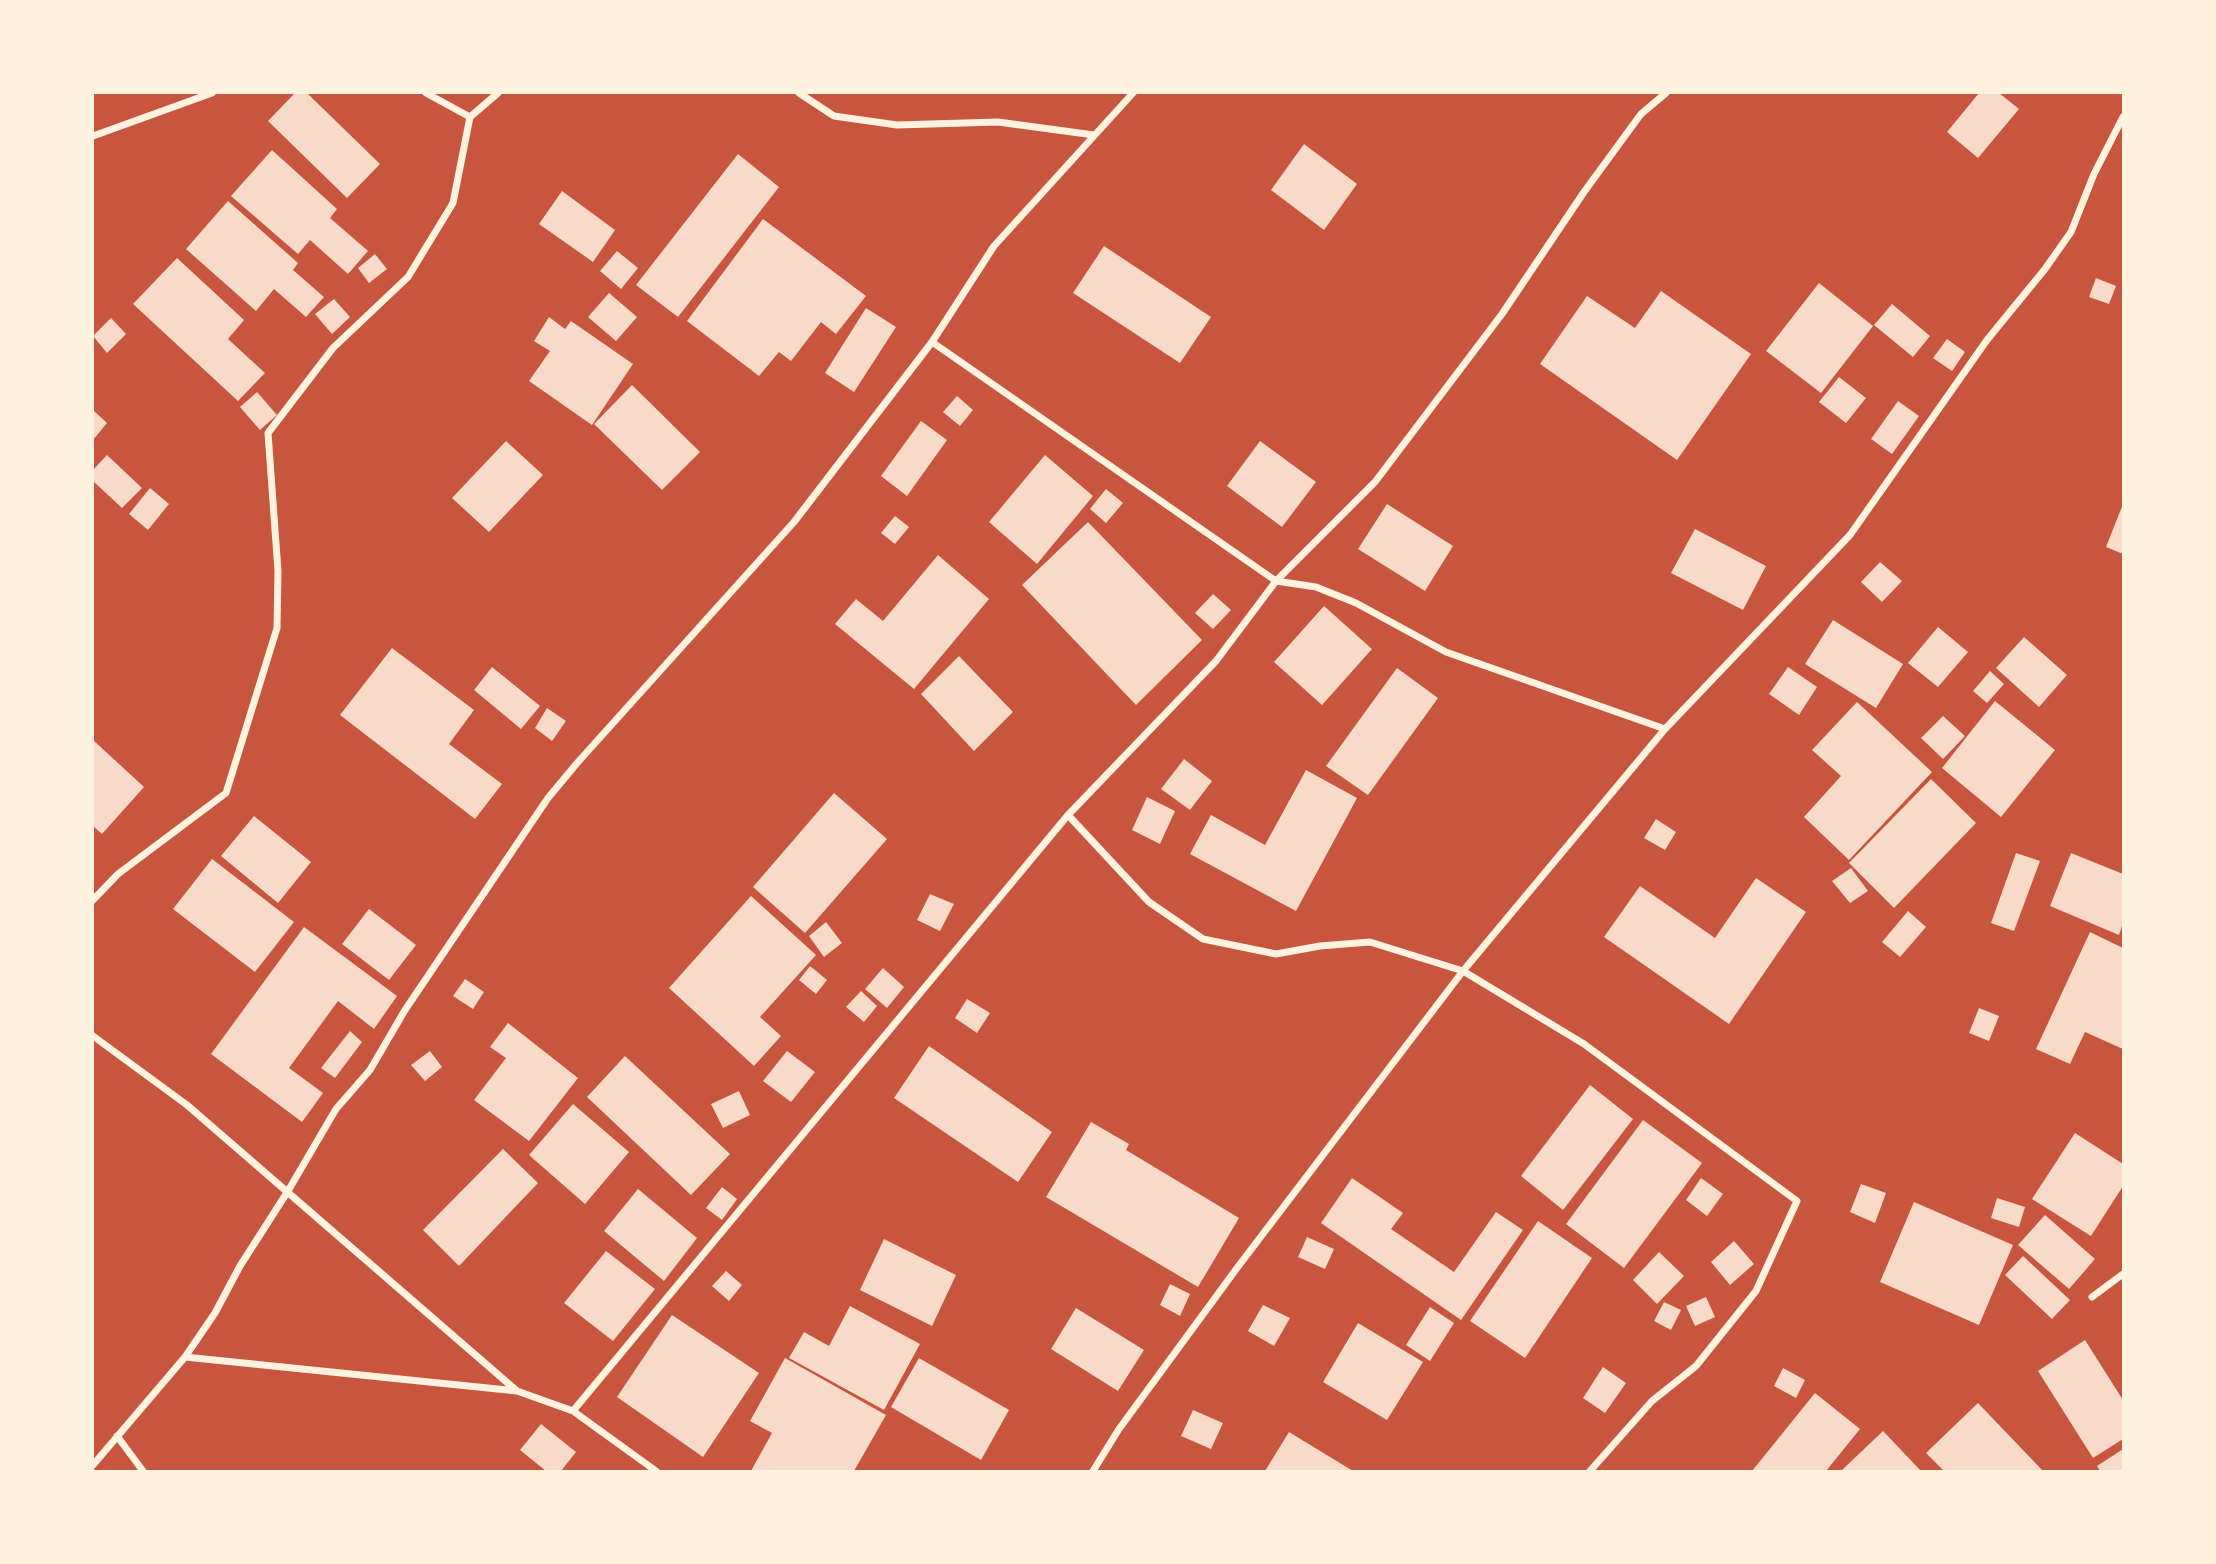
<!DOCTYPE html>
<style>
body{margin:0}
#map{position:relative;width:2216px;height:1564px;overflow:hidden;background:#c8553d;font-family:"Asap Condensed",sans-serif}
canvas{display:block}
.frame{position:absolute;inset:0;border:94px solid #fff3e0;pointer-events:none}
</style>
<div id="map">
<canvas width="2216" height="1564"></canvas>
<div class="frame"></div>
</div>
<script>
const ctx = document.querySelector('canvas').getContext('2d');
ctx.lineJoin = 'round';
function fill(path, color) {
  ctx.fillStyle = color;
  ctx.fill(path, 'evenodd');
}
function toPath(rows) {
  const path = new Path2D();
  for (const r of rows) {
    path.moveTo(r[0], r[1]);
    for (let i = 2; i < r.length; i += 2) path.lineTo(r[i], r[i + 1]);
  }
  return path;
}
function strokePath(path, color, width, dash) {
  ctx.strokeStyle = color;
  ctx.lineWidth = width;
  ctx.lineCap = dash ? 'butt' : 'round';
  ctx.setLineDash(dash || []);
  ctx.stroke(path);
}
const building = toPath([
 [295,93,307,93,380,164,347,198,268,121],
 [1979,93,1999,93,2019,109,1978,158,1947,132],
 [1304,144,1357,184,1324,230,1271,190],
 [272,150,337,209,330,218,368,251,348,274,310,240,298,254,231,196],
 [738,154,779,187,678,317,636,285],
 [562,191,615,230,593,262,539,224],
 [228,201,298,263,293,270,324,297,306,317,274,289,256,311,186,249],
 [763,219,866,296,836,334,821,322,791,361,779,352,759,376,687,321],
 [1104,246,1211,317,1180,363,1073,293],
 [617,251,638,268,621,289,600,271],
 [375,254,387,269,369,283,358,268],
 [177,258,244,320,228,339,265,373,238,401,133,304],
 [2096,278,2116,286,2109,304,2089,297],
 [1819,283,1873,326,1821,393,1766,351],
 [1661,291,1751,354,1677,460,1540,364,1587,296,1635,328],
 [609,293,637,317,616,341,588,317],
 [334,299,350,317,332,334,315,314],
 [1892,304,1930,336,1913,357,1874,325],
 [866,308,896,327,854,392,825,373],
 [549,317,565,329,571,321,633,364,592,425,529,381,550,351,534,341],
 [111,318,126,334,107,353,93,336],
 [1947,339,1965,352,1952,371,1933,358],
 [1839,377,1866,398,1846,423,1819,402],
 [632,385,700,452,662,490,594,424],
 [257,392,277,415,260,430,240,407],
 [957,396,973,410,960,426,943,412],
 [1898,401,1919,416,1892,454,1871,439],
 [93,410,107,423,93,440],
 [921,421,947,440,907,496,881,476],
 [506,441,543,475,489,532,452,498],
 [1260,441,1316,482,1282,527,1227,486],
 [107,455,142,488,122,508,93,481,93,470],
 [1045,455,1093,496,1037,564,989,522],
 [150,488,169,504,148,530,129,514],
 [1106,489,1123,503,1106,523,1090,509],
 [1387,504,1453,546,1425,591,1358,549],
 [2123,504,2123,554,2106,547],
 [895,516,909,527,895,544,881,533],
 [1088,522,1202,640,1136,705,1022,585],
 [1695,529,1766,566,1743,610,1671,573],
 [938,555,989,599,914,689,835,624,856,599,883,621],
 [1880,562,1902,581,1882,602,1861,582],
 [1213,594,1231,610,1213,629,1195,613],
 [1324,606,1372,649,1322,705,1274,662],
 [1833,620,1903,664,1876,708,1805,664],
 [1938,627,1968,652,1938,687,1908,663],
 [2024,637,2067,675,2039,707,1996,668],
 [392,648,474,710,449,744,502,784,475,819,340,715],
 [959,656,1013,712,974,751,921,694],
 [492,667,540,706,521,729,474,690],
 [1788,667,1817,687,1799,715,1769,694],
 [1397,668,1438,698,1368,795,1326,766],
 [1990,671,2004,684,1987,703,1973,691],
 [1995,701,2055,750,2001,817,1942,768],
 [1857,702,1932,772,1849,860,1804,817,1841,776,1812,750],
 [547,708,566,721,552,741,535,728],
 [1943,716,1965,736,1943,759,1921,738],
 [93,740,144,787,102,834,93,826],
 [1184,759,1212,781,1190,810,1161,789],
 [1306,770,1357,798,1296,911,1190,854,1211,815,1265,845],
 [1931,779,1976,823,1894,908,1849,863],
 [834,793,887,839,805,933,753,887],
 [1147,797,1175,811,1160,844,1132,830],
 [254,816,311,862,278,903,221,856],
 [1656,819,1676,832,1665,850,1644,838],
 [2016,853,2040,861,2014,931,1991,923],
 [2071,853,2123,874,2123,923,2119,935,2050,906],
 [212,859,294,922,255,972,173,909],
 [1851,868,1868,891,1850,903,1832,881],
 [1756,878,1806,912,1729,1024,1604,937,1640,886,1715,938],
 [930,894,954,904,940,931,917,920],
 [751,896,816,955,760,1017,781,1036,754,1066,669,988],
 [369,909,416,945,389,980,342,944],
 [1908,911,1926,927,1900,957,1882,942],
 [826,922,842,943,824,957,809,936],
 [304,927,397,996,374,1029,338,1001,289,1068,323,1093,302,1122,211,1054],
 [2090,932,2123,948,2123,1049,2085,1032,2070,1064,2036,1049],
 [810,966,827,980,816,994,799,980],
 [883,968,904,987,887,1008,865,989],
 [465,979,484,992,473,1009,453,996],
 [861,991,877,1006,864,1022,846,1007],
 [967,999,990,1013,977,1033,955,1018],
 [1979,1008,1999,1016,1989,1041,1969,1033],
 [508,1023,578,1078,529,1141,474,1100,506,1058,490,1047],
 [350,1031,362,1042,335,1078,321,1068],
 [929,1046,1052,1132,1018,1182,894,1098],
 [430,1051,442,1067,425,1081,411,1065],
 [787,1051,815,1072,791,1102,763,1081],
 [625,1056,730,1154,691,1195,587,1097],
 [1590,1085,1633,1119,1563,1210,1521,1176],
 [739,1091,750,1115,723,1128,711,1104],
 [573,1104,629,1152,585,1204,529,1155],
 [1643,1120,1702,1163,1624,1268,1566,1224],
 [1091,1122,1129,1144,1126,1150,1239,1218,1198,1287,1046,1197],
 [2075,1133,2123,1164,2123,1186,2091,1236,2032,1199],
 [503,1149,538,1183,459,1266,423,1230],
 [1352,1178,1403,1213,1391,1229,1454,1272,1496,1212,1523,1230,1461,1320,1321,1223],
 [1701,1178,1723,1194,1707,1216,1686,1200],
 [1861,1184,1886,1193,1875,1223,1850,1212],
 [722,1187,737,1199,722,1220,706,1208],
 [638,1189,697,1238,664,1281,604,1231],
 [1997,1198,2025,1207,2019,1227,1991,1218],
 [1914,1202,2013,1245,1979,1325,1880,1282],
 [2045,1215,2095,1259,2069,1289,2018,1245],
 [1538,1221,1592,1258,1525,1358,1470,1321],
 [1307,1237,1334,1249,1325,1269,1298,1257],
 [884,1239,956,1275,932,1326,860,1290],
 [1734,1241,1754,1264,1730,1285,1711,1262],
 [606,1251,655,1289,613,1341,564,1303],
 [1659,1252,1684,1276,1657,1304,1633,1280],
 [2023,1256,2070,1300,2052,1319,2005,1275],
 [726,1271,742,1285,729,1301,712,1286],
 [1170,1284,1190,1294,1180,1316,1160,1305],
 [1706,1297,1715,1317,1695,1326,1686,1306],
 [1664,1302,1681,1310,1671,1330,1654,1321],
 [1263,1305,1290,1318,1274,1346,1248,1331],
 [850,1306,920,1344,884,1410,789,1358,804,1332,829,1346],
 [1430,1307,1454,1323,1430,1361,1406,1345],
 [1076,1308,1144,1350,1118,1391,1051,1349],
 [672,1315,759,1373,703,1457,617,1397],
 [1358,1323,1423,1362,1387,1420,1323,1382],
 [2085,1340,2123,1400,2123,1439,2093,1458,2038,1371],
 [785,1358,886,1415,854,1471,751,1471,772,1433,750,1421],
 [919,1358,1009,1410,981,1460,891,1407],
 [1603,1367,1626,1383,1605,1413,1583,1398],
 [1783,1368,1805,1380,1796,1398,1774,1386],
 [1815,1393,1860,1429,1826,1471,1752,1471],
 [1978,1403,2043,1471,1944,1471,1926,1453],
 [1193,1410,1223,1423,1211,1449,1181,1436],
 [541,1424,576,1452,561,1471,546,1471,520,1450],
 [1883,1431,1921,1471,1841,1471],
 [1289,1432,1353,1471,1265,1471],
 [2123,1449,2123,1471,2100,1471,2097,1466]
]);
const minor = toPath([
 [426,93,470,117,498,93],
 [799,93,834,116,897,125,998,122,1094,135],
 [93,136,212,93],
 [932,342,1276,581,1316,587,1356,603,1446,652,1665,729],
 [1068,815,1149,902,1203,939,1276,954,1320,946,1370,942,1463,971,1584,1044,1797,1201,1756,1291,1696,1366,1652,1401,1590,1471],
 [93,900,118,874,226,793,277,628,278,571,268,433,333,348,408,277,453,203,470,117],
 [93,1036,187,1105,517,1391],
 [2092,1297,2123,1274],
 [185,1357,517,1391,573,1411,656,1471],
 [573,1411,1068,815,1216,661,1276,581,1375,482,1502,314,1584,192,1641,114,1666,93],
 [117,1436,143,1471],
 [93,1465,185,1357,215,1313,240,1266,288,1191,336,1109,370,1070,405,1010,548,798,578,762,794,522,932,342,994,246,1133,93],
 [1093,1471,1119,1429,1237,1268,1463,971,1665,729,1850,535,1987,340,2045,269,2071,232,2094,174,2123,117]
]);
fill(building, '#f7dbc8');
strokePath(minor, '#fff3e0', 7);
</script>
